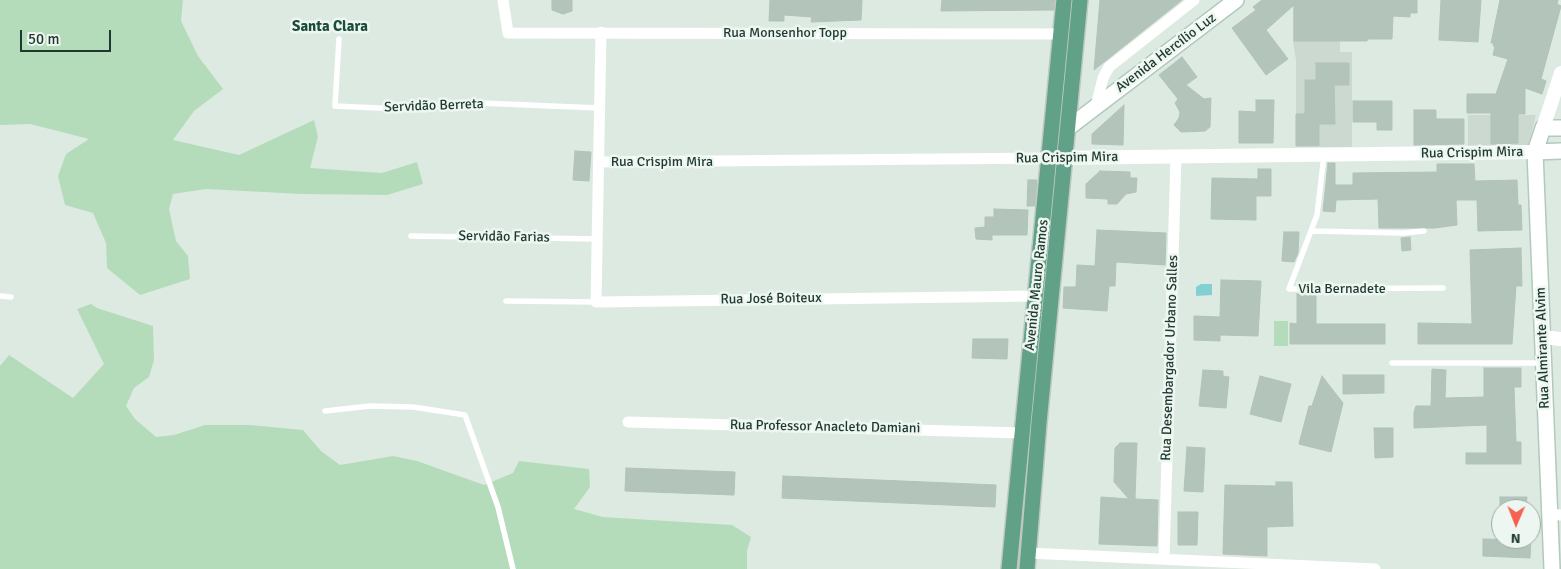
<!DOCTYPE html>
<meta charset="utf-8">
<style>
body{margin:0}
#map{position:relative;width:1561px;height:569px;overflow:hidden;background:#ddeae2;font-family:Signika,sans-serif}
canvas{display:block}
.north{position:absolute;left:1491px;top:499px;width:50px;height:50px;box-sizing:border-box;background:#edf6f1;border:1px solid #9aaaa3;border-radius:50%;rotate:181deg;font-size:14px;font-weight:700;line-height:20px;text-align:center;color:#1e392f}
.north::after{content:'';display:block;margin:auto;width:18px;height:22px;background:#f6624f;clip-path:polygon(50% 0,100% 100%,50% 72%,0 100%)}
.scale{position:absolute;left:20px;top:30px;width:91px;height:22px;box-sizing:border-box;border:2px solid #1e392f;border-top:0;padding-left:6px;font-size:15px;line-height:18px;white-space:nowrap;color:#1e392f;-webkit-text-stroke:4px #edf6f1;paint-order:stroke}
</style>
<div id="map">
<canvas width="1561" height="569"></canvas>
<div class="north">N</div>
<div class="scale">50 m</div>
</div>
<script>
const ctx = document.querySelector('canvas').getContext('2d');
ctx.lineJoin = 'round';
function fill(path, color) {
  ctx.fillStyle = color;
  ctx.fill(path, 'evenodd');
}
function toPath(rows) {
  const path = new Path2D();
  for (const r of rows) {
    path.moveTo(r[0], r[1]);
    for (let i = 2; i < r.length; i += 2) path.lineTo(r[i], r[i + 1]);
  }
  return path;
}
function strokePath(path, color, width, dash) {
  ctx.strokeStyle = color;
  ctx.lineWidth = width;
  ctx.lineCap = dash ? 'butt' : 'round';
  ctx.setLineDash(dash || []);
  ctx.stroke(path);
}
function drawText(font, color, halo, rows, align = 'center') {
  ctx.font = font + ' Signika,sans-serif';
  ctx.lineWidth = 5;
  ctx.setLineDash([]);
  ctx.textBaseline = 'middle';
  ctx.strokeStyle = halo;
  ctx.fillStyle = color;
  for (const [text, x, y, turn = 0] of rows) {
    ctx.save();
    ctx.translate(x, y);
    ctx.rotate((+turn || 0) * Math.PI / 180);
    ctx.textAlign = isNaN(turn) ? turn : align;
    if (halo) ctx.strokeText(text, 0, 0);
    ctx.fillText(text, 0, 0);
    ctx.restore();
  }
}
const built = toPath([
 [1293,0,1341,0,1340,52,1352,52,1352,147,1319,147,1319,115,1296,114,1296,60,1293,42],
 [1468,115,1536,115,1528,147,1468,147]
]);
const green = toPath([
 [0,0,183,0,181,21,198,56,223,89,194,111,173,140,239,155,314,120,318,137,310,168,382,173,417,162,423,184,387,195,301,194,206,189,173,194,169,209,176,241,188,256,190,279,140,295,107,268,106,243,93,213,65,205,58,176,66,154,89,139,30,124,0,125],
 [1054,169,1058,169,1021,546,1017,546],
 [91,304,97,308,153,326,154,360,149,377,134,388,126,406,135,419,156,437,174,435,205,425,250,425,303,430,321,451,340,465,393,456,417,461,484,485,513,473,519,461,589,469,590,487,574,509,603,517,732,525,751,537,747,551,747,569,0,569,0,366,9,355,73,398,104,364,77,309],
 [1274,321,1288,321,1288,346,1274,346]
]);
const water = toPath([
 [1201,284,1212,284,1212,295,1196,296,1196,287]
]);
const building = toPath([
 [552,0,572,0,572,11,563,14,552,10,552,0],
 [770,0,862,0,861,20,811,22,812,17,784,15,784,21,769,21,770,0],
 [942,0,1055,0,1054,10,941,11,942,0],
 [1100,0,1182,0,1094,70,1100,0],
 [1262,0,1417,0,1417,13,1410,13,1410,17,1393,16,1392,39,1368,39,1367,41,1294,41,1294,5,1266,30,1288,59,1266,75,1232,28,1256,10,1253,7,1262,0],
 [1441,0,1481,0,1478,42,1439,40,1441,0],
 [1500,0,1558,0,1557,4,1561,6,1541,79,1546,81,1542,94,1525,88,1525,114,1518,114,1518,143,1491,144,1491,113,1467,113,1467,94,1496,94,1508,59,1493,55,1495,46,1493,46,1494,43,1491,43,1500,0],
 [1182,57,1197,77,1186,85,1204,99,1211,98,1210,127,1205,131,1181,132,1174,125,1179,118,1180,112,1175,103,1178,99,1159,75,1182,57],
 [1316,63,1349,63,1349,85,1334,85,1335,124,1319,124,1319,146,1296,146,1296,114,1305,114,1305,80,1316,80,1316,63],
 [1256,100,1274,100,1273,143,1239,143,1239,111,1256,112,1256,100],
 [1353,101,1392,101,1392,130,1377,130,1377,122,1353,122,1353,101],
 [1124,105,1123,145,1092,144,1092,134,1124,105],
 [1414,110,1436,110,1436,119,1464,119,1464,144,1414,145,1414,110],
 [575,151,591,152,589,181,573,180,575,151],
 [1328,163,1335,163,1335,185,1353,185,1353,173,1437,172,1437,164,1474,164,1475,181,1517,180,1518,205,1521,205,1522,230,1478,231,1477,200,1456,200,1457,225,1435,228,1379,228,1378,199,1336,200,1335,212,1323,211,1328,163],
 [1258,169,1271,169,1271,196,1256,196,1256,220,1211,219,1212,178,1258,179,1258,169],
 [1100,171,1130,172,1130,178,1137,178,1136,192,1126,194,1117,204,1108,204,1108,199,1086,198,1086,184,1100,171],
 [1028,180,1037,180,1035,206,1027,206,1028,180],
 [994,209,1028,210,1027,235,992,235,992,240,976,239,975,228,985,227,985,217,994,217,994,209],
 [1097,230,1166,233,1165,265,1116,262,1115,286,1109,286,1107,311,1063,308,1064,287,1076,287,1077,265,1095,266,1097,230],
 [1284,232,1299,232,1298,253,1294,262,1282,261,1284,232],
 [1410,237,1411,250,1402,251,1401,238,1410,237],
 [1521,248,1522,286,1516,286,1512,344,1418,344,1418,323,1472,324,1470,250,1521,248],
 [1221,280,1261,281,1258,336,1220,335,1220,341,1194,340,1194,316,1220,317,1221,280],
 [1297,294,1316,294,1316,324,1385,324,1385,344,1290,344,1290,323,1297,324,1297,294],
 [973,339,1008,339,1007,359,972,358,973,339],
 [1484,368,1521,368,1521,387,1514,387,1516,442,1521,442,1521,464,1466,464,1466,453,1487,453,1487,425,1414,428,1414,412,1416,406,1431,406,1432,369,1446,370,1445,398,1484,397,1484,368],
 [1203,370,1223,371,1223,376,1229,377,1226,408,1199,406,1203,370],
 [1343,375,1384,375,1384,393,1343,394,1343,375],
 [1260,376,1291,384,1281,422,1250,414,1260,376],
 [1322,376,1343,403,1331,452,1299,444,1309,406,1312,406,1322,376],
 [1374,428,1393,428,1393,457,1375,458,1374,428],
 [1120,443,1137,443,1135,499,1158,500,1157,546,1099,544,1101,497,1129,499,1114,482,1115,448,1120,443],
 [1187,447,1205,448,1203,492,1184,491,1187,447],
 [626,468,735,472,734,495,625,491,626,468],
 [783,476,996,485,995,507,782,498,783,476],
 [1276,482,1292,482,1293,526,1267,527,1267,556,1223,554,1225,485,1276,486,1276,482],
 [1500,497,1527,497,1526,509,1500,509,1500,497],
 [1178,512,1198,512,1197,545,1178,545,1178,512],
 [1483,539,1531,540,1530,558,1483,556,1483,539]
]);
const service = toPath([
 [339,39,335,106,400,109,480,103,599,108],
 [1324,155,1317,215,1289,289,1443,288],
 [1312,231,1403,233,1424,231],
 [411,236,598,239],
 [0,296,11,297],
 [506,301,596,302],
 [1392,363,1543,363],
 [325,411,370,406,413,407,465,415,498,507,513,569]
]);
const minor = toPath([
 [503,0,508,33,1061,34],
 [601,32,596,302,1036,296],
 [1096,106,1103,78,1109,67,1194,0],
 [599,162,1050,158],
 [628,422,1022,433],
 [1550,514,1561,515],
 [1028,553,1375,569],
 [1164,559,1176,157]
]);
const tertiary = toPath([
 [1543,128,1561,73],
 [1053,158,1535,152],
 [1542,337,1561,339]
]);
const secondary = toPath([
 [1068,128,1236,0],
 [1535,152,1561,151],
 [1552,569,1535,152,1543,128,1561,128]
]);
const primary = toPath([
 [1009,569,1064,0],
 [1027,569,1039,423,1080,0]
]);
const streetNames = [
 ["Rua Monsenhor Topp",785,33],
 ["Avenida Hercílio Luz",1166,53,-37],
 ["Servidão Berreta",434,106,-2],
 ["Rua Crispim Mira",1472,153,-1],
 ["Rua Crispim Mira",1067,158,-1],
 ["Rua Crispim Mira",662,162],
 ["Servidão Farias",504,237,1],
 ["Avenida Mauro Ramos",1037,285,-84],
 ["Vila Bernadete",1342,289],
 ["Rua José Boiteux",771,299,-1],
 ["Rua Almirante Alvim",1543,348,-92],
 ["Rua Desembargador Urbano Salles",1170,358,-88],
 ["Rua Professor Anacleto Damiani",825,427,1]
];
const neighbourhoodNames = [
 ["Santa Clara",330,27]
];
fill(built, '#cbd9d1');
fill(green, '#b5dcba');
fill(water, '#82d0d2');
fill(building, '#b3c4bb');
strokePath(building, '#b0c3b9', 1);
strokePath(secondary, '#b0cabd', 18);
strokePath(primary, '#c0c8c5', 18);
strokePath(service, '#fff', 5.5);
strokePath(minor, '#fff', 11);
strokePath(tertiary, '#fff', 14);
strokePath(secondary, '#fff', 15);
strokePath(primary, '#60a188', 15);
drawText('14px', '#1e392f', '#edf6f1', streetNames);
drawText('bold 15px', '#1a4c39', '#edf6f1', neighbourhoodNames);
</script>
